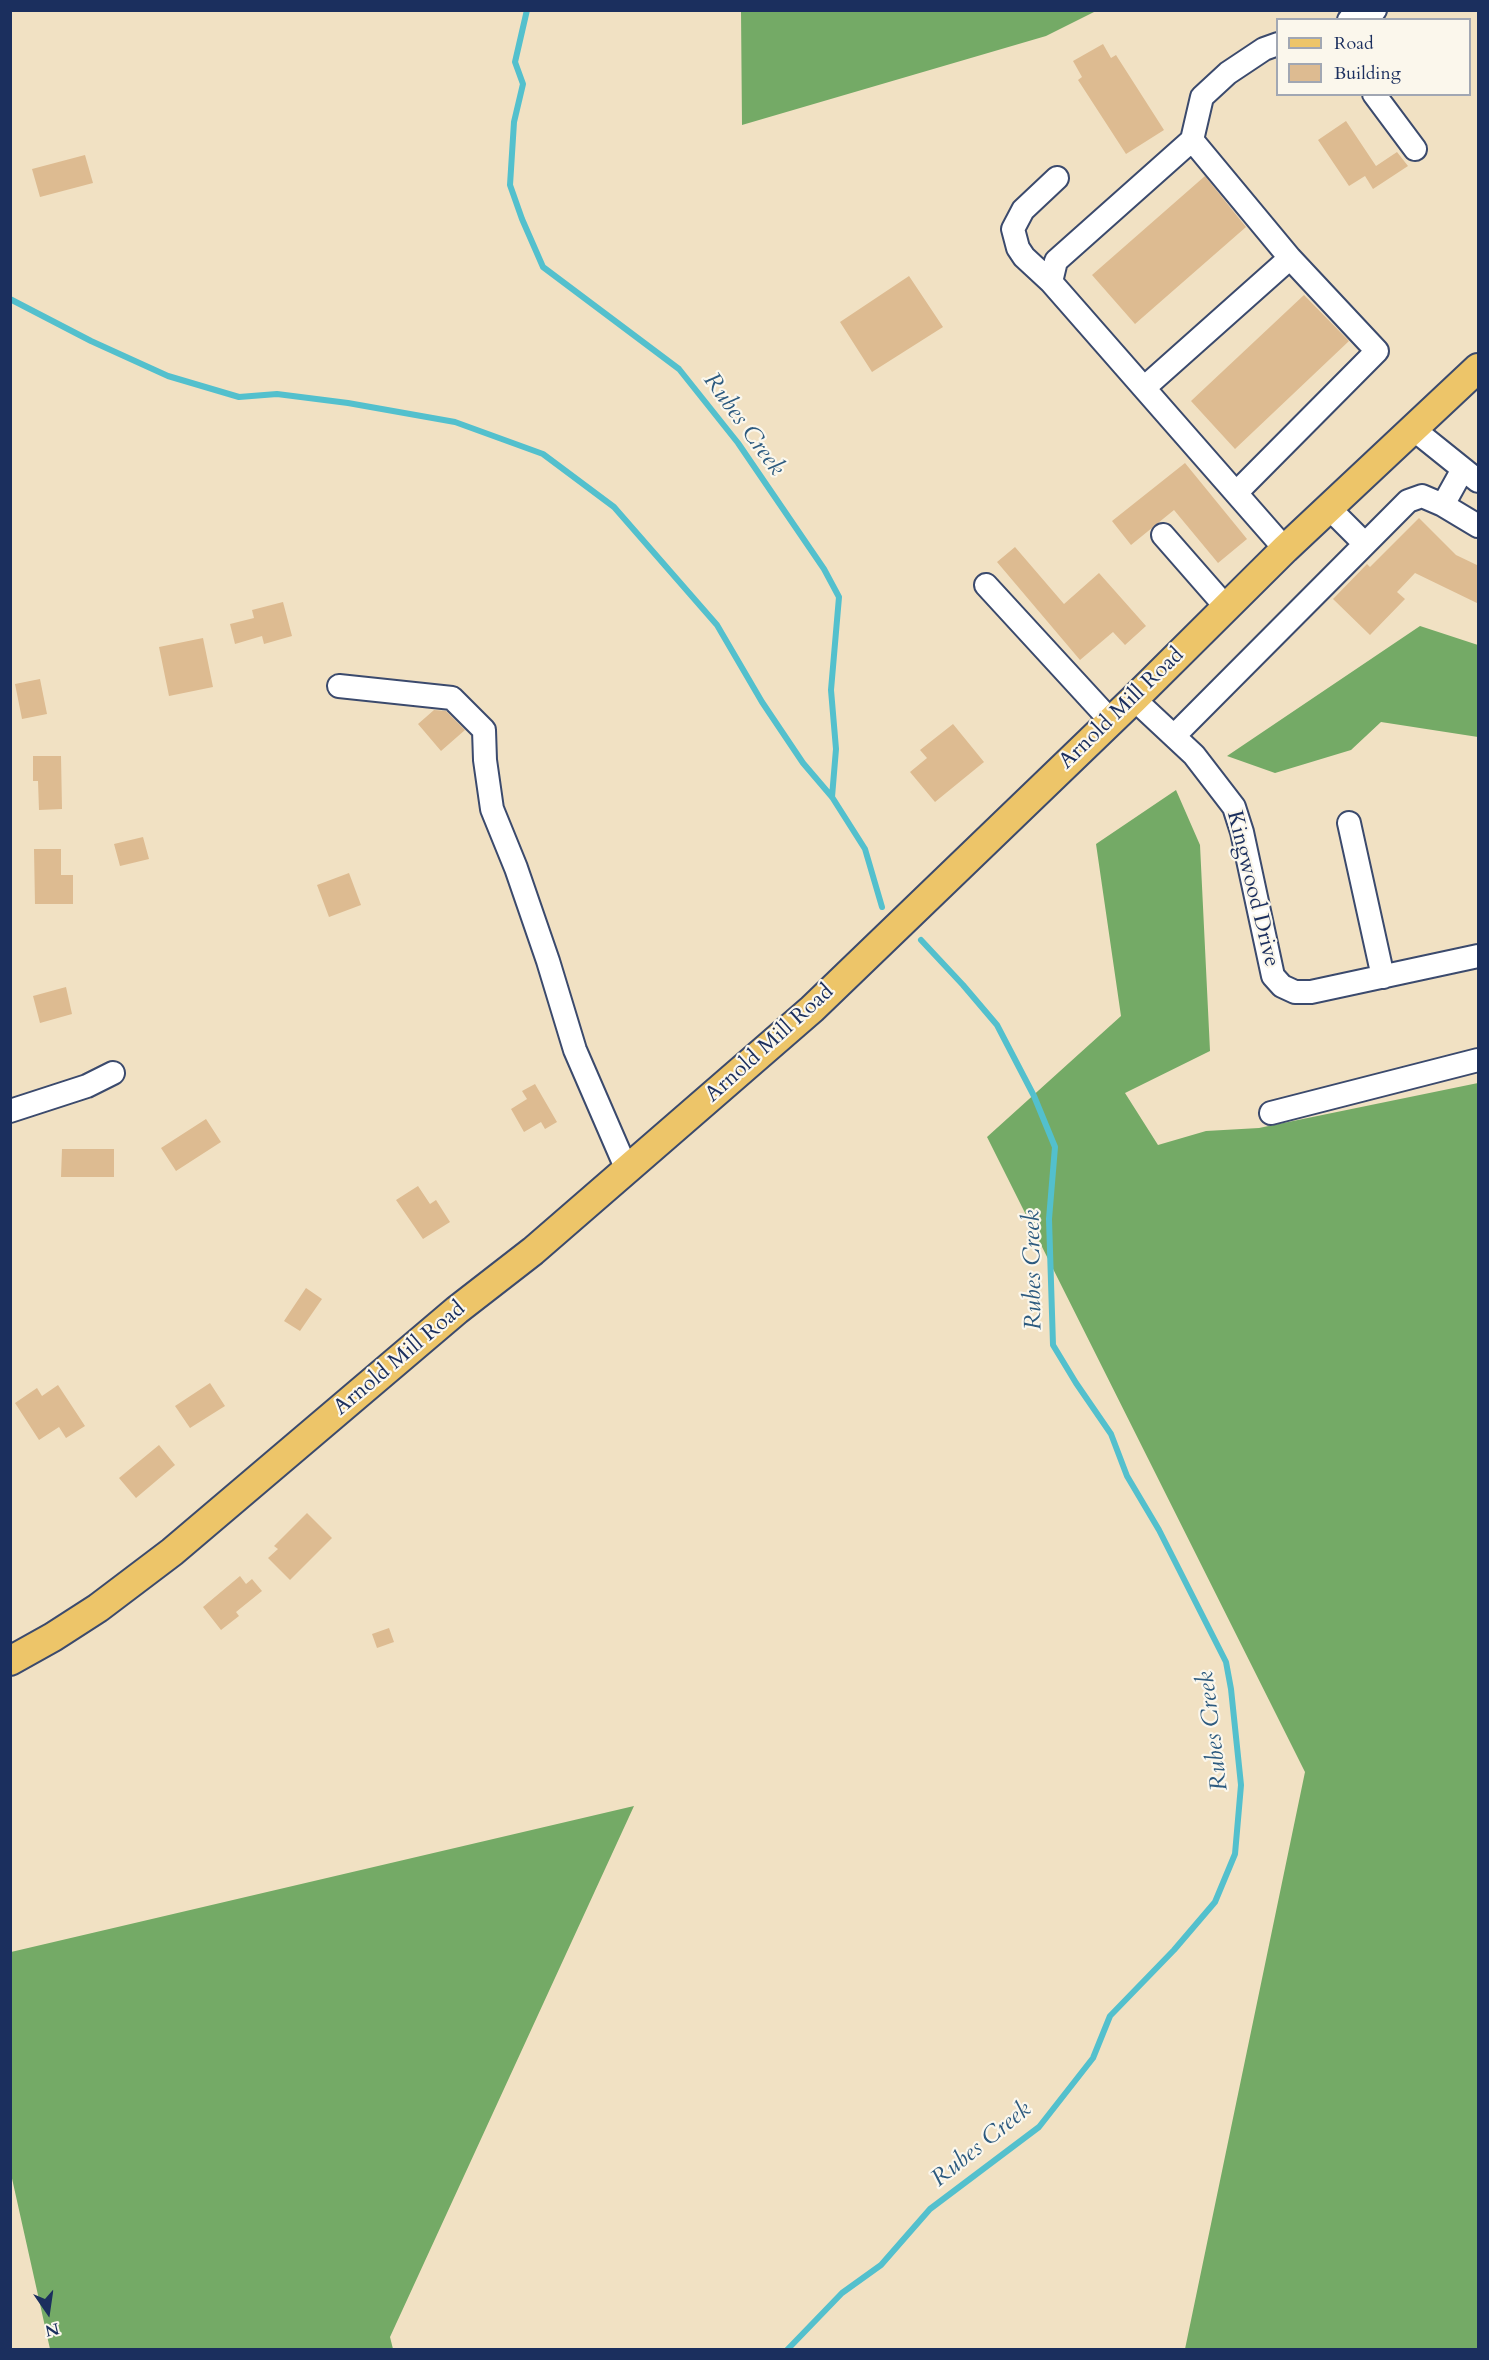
<!DOCTYPE html>
<style>
body{margin:0}
#map{position:relative;width:1489px;height:2360px;overflow:hidden;background:#f1e1c3;font-family:Cardo,serif}
canvas{display:block}
.frame{position:absolute;inset:0;border:12px solid #1b2f5e;pointer-events:none}
.legend{position:absolute;left:1276px;top:18px;width:195px;height:78px;box-sizing:border-box;background:#fbf7ec;border:2px solid #a1a7b3;margin:0;padding:8px 10px;list-style:none;font-size:18px;color:#1b2f5e}
.legend li{display:flex;align-items:center;gap:12px;height:30px}
.legend b{width:30px;border:2px solid #a1a7b3}
.north{position:absolute;left:18px;top:2282px;width:60px;height:60px;-webkit-text-stroke:4px #fbf7ec;paint-order:stroke;rotate:167deg;font-size:16px;font-weight:700;line-height:24px;text-align:center;color:#1b2f5e}
.north::after{content:'';display:block;margin:auto;width:21px;height:27px;background:#1b2f5e;clip-path:polygon(50% 0,100% 100%,50% 72%,0 100%)}
</style>
<div id="map">
<canvas width="1489" height="2360"></canvas>
<div class="frame"></div>
<ul class="legend">
<li><b style="height:8px;background:#edc569"></b>Road</li>
<li><b style="height:16px;background:#ddbb91"></b>Building</li>
</ul>
<div class="north">N</div>
</div>
<script>
const ctx = document.querySelector('canvas').getContext('2d');
ctx.lineJoin = 'round';
function fill(path, color) {
  ctx.fillStyle = color;
  ctx.fill(path, 'evenodd');
}
function toPath(rows) {
  const path = new Path2D();
  for (const r of rows) {
    path.moveTo(r[0], r[1]);
    for (let i = 2; i < r.length; i += 2) path.lineTo(r[i], r[i + 1]);
  }
  return path;
}
function strokePath(path, color, width, dash) {
  ctx.strokeStyle = color;
  ctx.lineWidth = width;
  ctx.lineCap = dash ? 'butt' : 'round';
  ctx.setLineDash(dash || []);
  ctx.stroke(path);
}
function drawText(font, color, halo, rows, align = 'center') {
  ctx.font = font + ' Cardo,serif';
  ctx.lineWidth = 4.5;
  ctx.setLineDash([]);
  ctx.textBaseline = 'middle';
  ctx.strokeStyle = halo;
  ctx.fillStyle = color;
  for (const [text, x, y, turn = 0] of rows) {
    ctx.save();
    ctx.translate(x, y);
    ctx.rotate((+turn || 0) * Math.PI / 180);
    ctx.textAlign = isNaN(turn) ? turn : align;
    if (halo) ctx.strokeText(text, 0, 0);
    ctx.fillText(text, 0, 0);
    ctx.restore();
  }
}
const forest = toPath([
 [741,11,741,10,1096,11,1046,36,742,125],
 [1420,626,1478,645,1478,737,1381,722,1351,750,1275,773,1227,756],
 [1176,790,1200,845,1210,1051,1125,1093,1158,1145,1206,1131,1259,1128,1478,1083,1478,2349,1185,2349,1305,1772,987,1137,1121,1016,1096,844],
 [634,1806,390,2337,393,2349,50,2349,11,2174,11,1952]
]);
const stream = toPath([
 [527,10,515,62,523,84,514,122,510,185,522,219,543,267,679,369,738,443,824,569,839,597,831,690,836,749,832,797],
 [10,299,91,341,168,376,239,397,277,394,348,403,455,422,543,454,614,507,717,625,762,702,803,763,832,797,865,849,882,907],
 [787,2350,842,2293,881,2265,930,2209,1039,2127,1093,2058,1110,2016,1174,1950,1215,1902,1235,1854,1241,1785,1231,1689,1226,1662,1159,1530,1127,1476,1111,1434,1076,1383,1053,1345,1049,1219,1055,1147,1034,1096,997,1025,963,985,921,940]
]);
const building = toPath([
 [1103,44,1111,58,1116,55,1164,130,1126,154,1078,80,1082,77,1073,61],
 [1346,121,1376,166,1397,152,1408,166,1373,189,1365,176,1349,186,1318,140],
 [85,155,93,183,40,197,32,169],
 [1205,176,1246,227,1135,324,1092,275],
 [909,276,943,327,872,372,840,322],
 [1304,295,1349,341,1235,449,1191,401],
 [1185,463,1247,539,1218,563,1174,510,1131,545,1112,521],
 [1419,518,1456,555,1479,566,1479,604,1415,573,1397,592,1405,599,1370,635,1333,599,1367,564,1370,567],
 [1015,547,1064,604,1099,573,1146,626,1125,645,1113,632,1080,660,997,562],
 [283,602,292,636,264,644,262,636,235,644,230,624,254,618,252,610],
 [203,638,213,687,169,696,159,647],
 [40,679,47,714,22,719,15,684],
 [434,710,446,711,465,730,441,751,418,724],
 [953,724,984,762,935,802,910,772,927,758,920,750],
 [33,756,61,756,62,809,39,810,38,781,33,781],
 [143,837,149,859,120,866,114,844],
 [34,849,61,849,61,875,73,875,73,904,35,904],
 [349,873,361,905,329,917,317,885],
 [66,987,72,1014,40,1023,33,996],
 [535,1084,557,1122,545,1129,541,1122,524,1132,511,1109,527,1099,522,1091],
 [206,1119,221,1142,176,1171,161,1148],
 [62,1149,114,1149,114,1177,61,1177],
 [418,1186,430,1204,436,1200,450,1222,423,1239,396,1200],
 [306,1288,322,1299,300,1331,284,1321],
 [210,1383,225,1406,190,1428,175,1406],
 [58,1385,85,1426,66,1438,59,1427,39,1440,15,1403,37,1388,42,1396],
 [159,1445,175,1465,136,1498,119,1478],
 [307,1513,332,1538,290,1580,268,1558,278,1549,274,1546],
 [240,1576,246,1584,252,1579,262,1591,236,1612,239,1616,221,1630,203,1607],
 [389,1628,394,1642,377,1648,372,1634]
]);
const minor = toPath([
 [1349,20,1375,10],
 [1374,94,1415,149],
 [1192,140,1202,97,1228,73,1264,49,1278,44],
 [1051,282,1024,257,1018,248,1013,229,1023,210,1057,178],
 [1144,388,1290,258],
 [1412,428,1478,481],
 [1463,469,1443,505,1478,526],
 [1236,493,1377,351,1290,258,1192,140,1056,261,1051,282,1285,549],
 [1329,508,1365,544],
 [1163,535,1226,607],
 [986,585,1111,721],
 [339,686,452,698,484,730,485,760,492,809,516,868,548,961,575,1050,627,1170],
 [1134,699,1194,755,1234,807,1242,832,1273,976,1282,986,1295,992,1311,992,1478,956],
 [1174,736,1408,501,1422,496,1443,505],
 [1349,823,1383,977],
 [10,1111,87,1086,113,1073],
 [1271,1113,1478,1060]
]);
const major = toPath([
 [10,1661,53,1637,98,1608,172,1552,457,1310,533,1251,812,1009,1134,699,1285,549,1478,368]
]);
const streetNames = [
 ["Arnold Mill Road",1122,709,-44],
 ["Kingwood Drive",1252,889,76],
 ["Arnold Mill Road",770,1044,-42],
 ["Arnold Mill Road",400,1359,-40]
];
const waterNames = [
 ["Rubes Creek",743,425,54],
 ["Rubes Creek",1034,1270,-91],
 ["Rubes Creek",1214,1731,-97],
 ["Rubes Creek",982,2145,-39]
];
fill(forest, '#74aa66');
strokePath(stream, '#53c0cd', 6);
fill(building, '#ddbb91');
strokePath(minor, '#3b4a6d', 26);
strokePath(major, '#3b4a6d', 32);
strokePath(minor, '#fff', 22);
strokePath(major, '#edc569', 28);
drawText('22px', '#1b2f5e', '#fbf7ec', streetNames);
drawText('italic 24px', '#2c5a7f', '#fbf7ec', waterNames);
</script>
